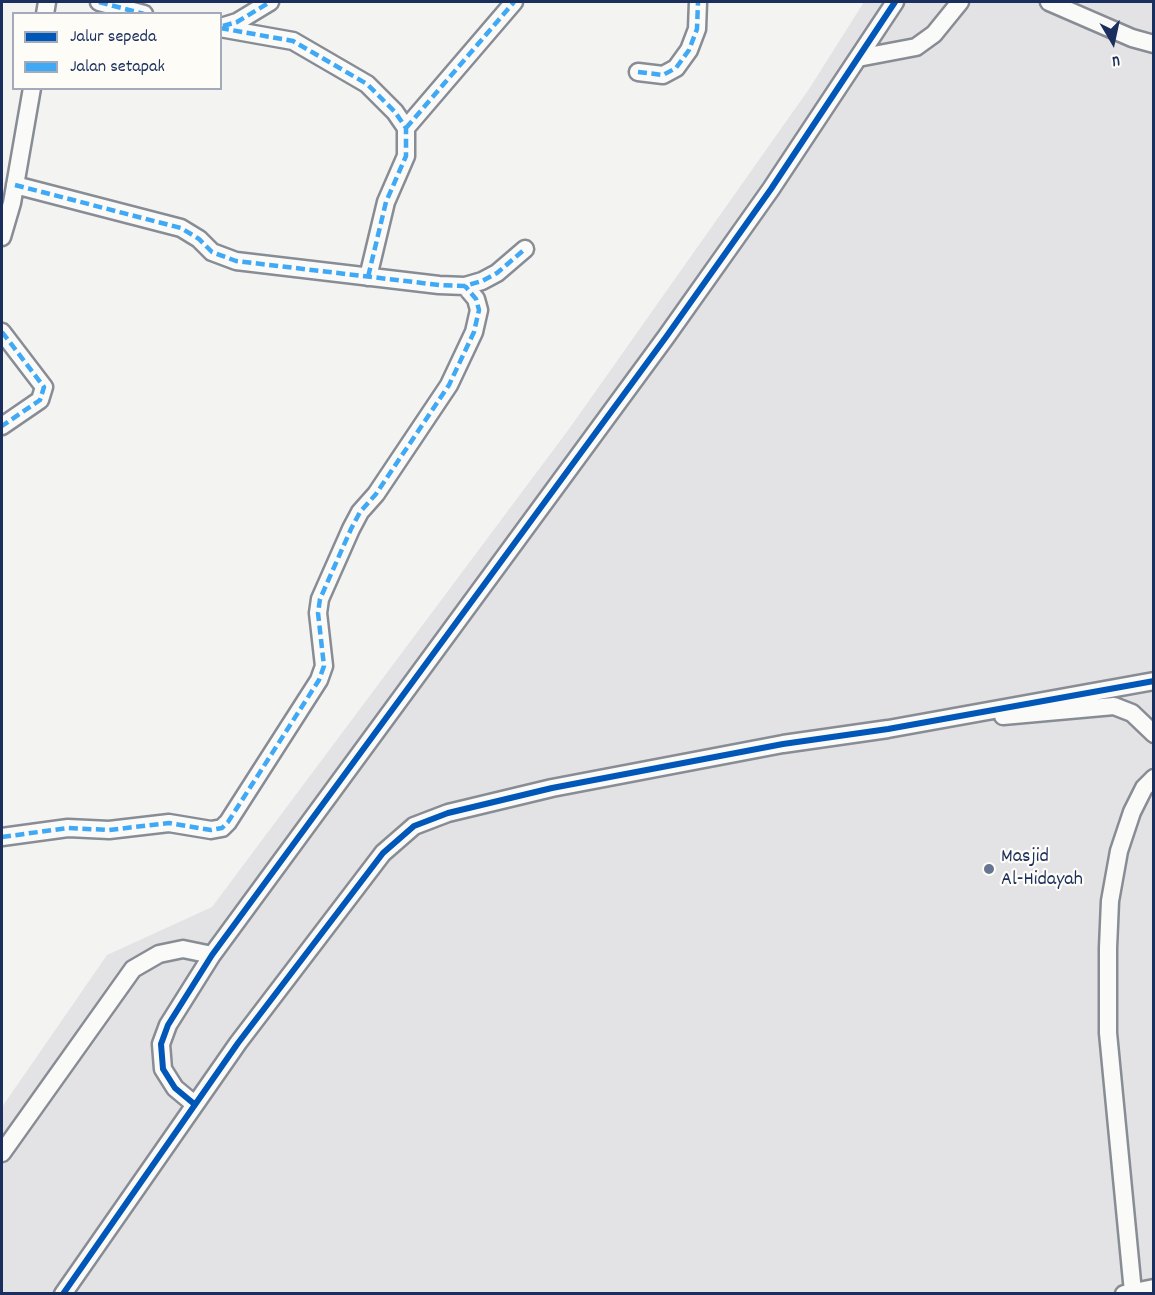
<!DOCTYPE html>
<style>
body{margin:0}
#map{position:relative;width:1155px;height:1295px;overflow:hidden;background:#f3f3f2;font-family:Dekko,sans-serif}
canvas{display:block}
.frame{position:absolute;inset:0;border:3px solid #1b2f5e;pointer-events:none}
.legend{position:absolute;left:12px;top:12px;width:210px;height:78px;box-sizing:border-box;background:#fdfcf7;border:2px solid #a3aaba;margin:0;padding:8px 10px;list-style:none;font-size:18px;color:#1b2f5e}
.legend li{display:flex;align-items:center;gap:12px;height:30px}
.legend b{width:30px;border:2px solid #a3aaba}
.north{position:absolute;left:1083px;top:12px;width:60px;height:60px;-webkit-text-stroke:4px #fdfcf7;paint-order:stroke;rotate:171deg;font-size:16px;font-weight:700;line-height:24px;text-align:center;color:#1b2f5e}
.north::after{content:'';display:block;margin:auto;width:21px;height:27px;background:#1b2f5e;clip-path:polygon(50% 0,100% 100%,50% 72%,0 100%)}
</style>
<div id="map">
<canvas width="1155" height="1295"></canvas>
<div class="frame"></div>
<ul class="legend">
<li><b style="height:8px;background:#0057b8"></b>Jalur sepeda</li>
<li><b style="height:8px;background:#3fa9f5"></b>Jalan setapak</li>
</ul>
<div class="north">U</div>
</div>
<script>
const ctx = document.querySelector('canvas').getContext('2d');
ctx.lineJoin = 'round';
function fill(path, color) {
  ctx.fillStyle = color;
  ctx.fill(path, 'evenodd');
}
function toPath(rows) {
  const path = new Path2D();
  for (const r of rows) {
    path.moveTo(r[0], r[1]);
    for (let i = 2; i < r.length; i += 2) path.lineTo(r[i], r[i + 1]);
  }
  return path;
}
function strokePath(path, color, width, dash) {
  ctx.strokeStyle = color;
  ctx.lineWidth = width;
  ctx.lineCap = dash ? 'butt' : 'round';
  ctx.setLineDash(dash || []);
  ctx.stroke(path);
}
function drawText(font, color, halo, rows, align = 'center') {
  ctx.font = font + ' Dekko,sans-serif';
  ctx.lineWidth = 4.5;
  ctx.setLineDash([]);
  ctx.textBaseline = 'middle';
  ctx.strokeStyle = halo;
  ctx.fillStyle = color;
  for (const [text, x, y, turn = 0] of rows) {
    ctx.save();
    ctx.translate(x, y);
    ctx.rotate((+turn || 0) * Math.PI / 180);
    ctx.textAlign = isNaN(turn) ? turn : align;
    if (halo) ctx.strokeText(text, 0, 0);
    ctx.fillText(text, 0, 0);
    ctx.restore();
  }
}
const built = toPath([
 [864,2,1153,2,1153,1293,2,1294,2,1107,107,955,212,907,569,429,809,89]
]);
const street = toPath([
 [99,2,144,14],
 [1049,2,1132,38,1154,44],
 [45,14,47,2],
 [221,27,237,22,270,2],
 [220,28,293,41,367,84,395,112,406,128,406,156,386,202,368,277],
 [858,58,916,47,934,34,960,2],
 [638,72,663,75,676,68,689,50,697,29,698,2],
 [406,128,514,2],
 [15,185,181,228,199,239,212,252,236,261,439,285,465,286,482,281,497,273,525,249],
 [2,237,12,203,32,88],
 [2,332,44,387,40,400,2,426],
 [1003,716,1114,706,1132,713,1154,734],
 [2,837,68,828,109,830,169,823,211,830,222,828,228,822,319,680,324,666,318,613,320,599,351,529,360,512,376,494,449,385,474,332,479,310,476,299,465,286],
 [193,1103,175,1088,163,1069,161,1044,168,1025,212,955,666,337,771,189,895,2],
 [2,1153,133,969,159,954,183,949,212,955],
 [1133,1292,1108,1033,1108,948,1110,901,1119,851,1132,812,1144,788,1154,778],
 [63,1294,238,1043,383,853,414,826,448,813,552,788,783,744,888,729,1154,681],
 [1124,1294,1154,1288]
]);
const quiet = toPath([
 [99,2,144,14],
 [223,26,237,22,270,2],
 [220,28,293,41,367,84,395,112,406,128,406,156,386,202,368,277],
 [638,72,663,75,676,68,689,50,697,29,698,2],
 [406,128,514,2],
 [15,185,181,228,199,239,212,252,236,261,439,285,465,286,482,281,497,273,525,249],
 [2,332,44,387,40,400,2,426],
 [2,837,68,828,109,830,169,823,211,830,222,828,228,822,319,680,324,666,318,613,320,599,351,529,360,512,376,494,449,385,474,332,479,310,476,299,465,286]
]);
const cycleway = toPath([
 [193,1103,175,1088,163,1069,161,1044,168,1025,212,955,666,337,771,189,895,2],
 [63,1294,238,1043,383,853,414,826,448,813,552,788,783,744,888,729,1154,681]
]);
const markers = [
 [989,869,6,"#677492"]
];
const poiNames = [
 ["Masjid",1001,858],
 ["Al-Hidayah",1001,881]
];
fill(built, '#e3e3e5');
strokePath(street, '#888c94', 21);
strokePath(street, '#fafaf8', 16);
strokePath(quiet, '#3fa9f5', 4.5, [9, 4.5]);
strokePath(cycleway, '#0057b8', 6);
for (const [x, y, r, color] of markers) {
  const dot = new Path2D();
  dot.arc(x, y, r, 0, 2 * Math.PI);
  ctx.fillStyle = color;
  ctx.fill(dot);
  strokePath(dot, '#fdfcf7', 2);
}
drawText('20px', '#1b2f5e', '#fdfcf7', poiNames, 'left');
</script>
